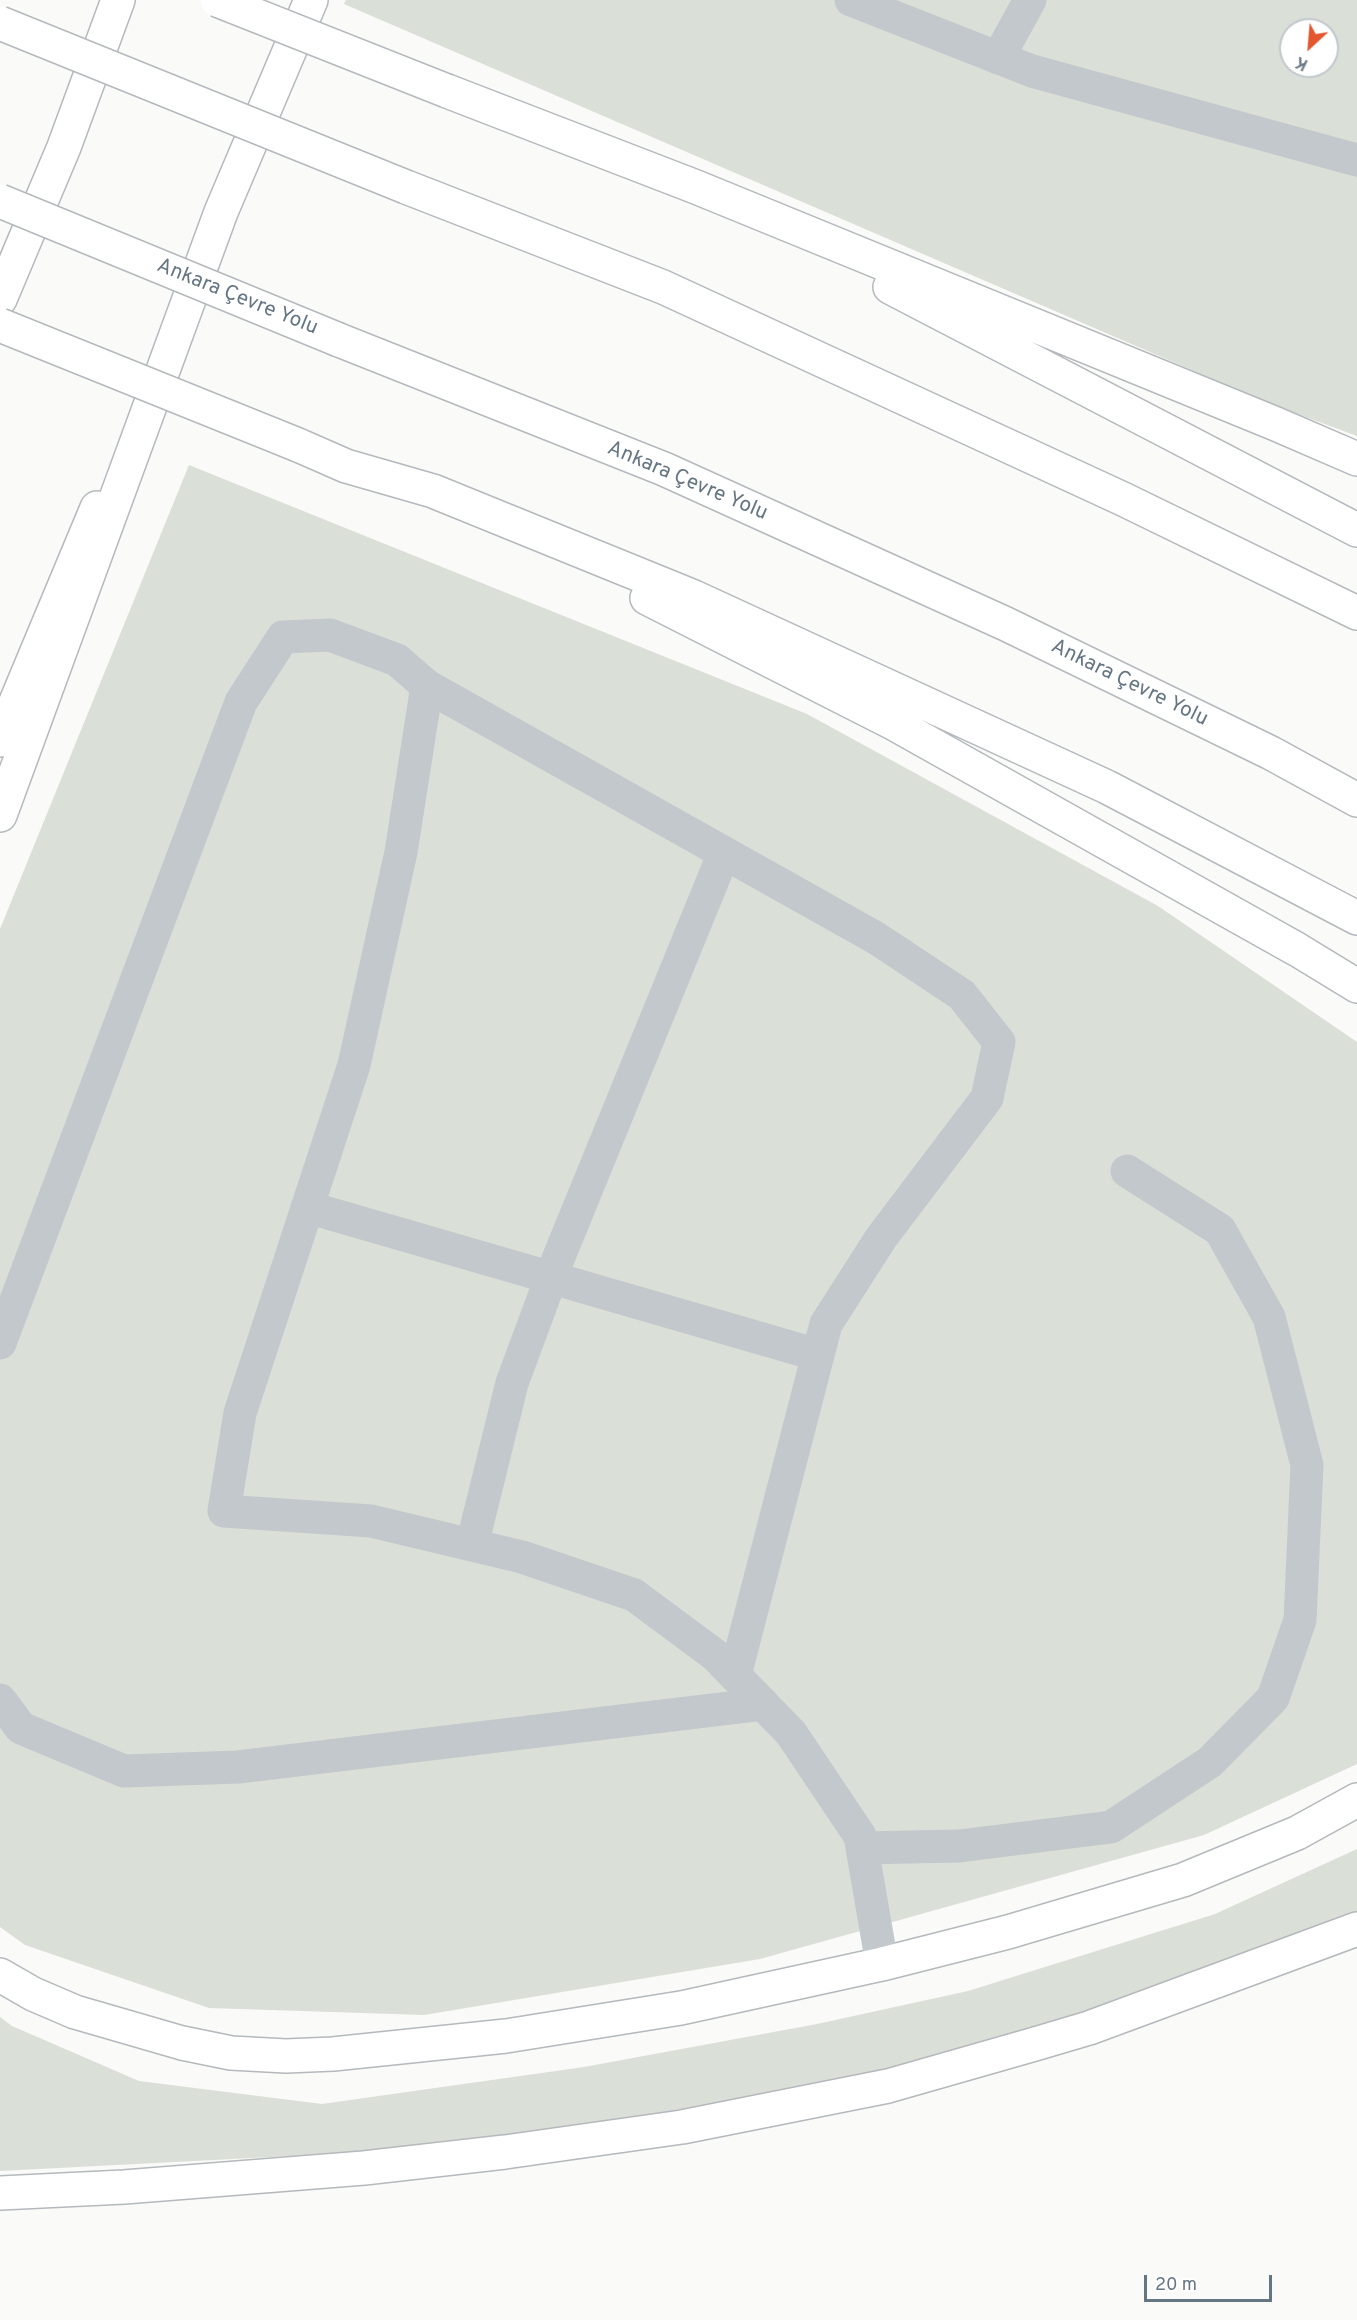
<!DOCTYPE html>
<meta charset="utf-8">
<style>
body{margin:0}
#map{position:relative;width:1357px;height:2320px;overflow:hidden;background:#fafaf8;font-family:Overpass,sans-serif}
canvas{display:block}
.north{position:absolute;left:1279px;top:18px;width:60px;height:60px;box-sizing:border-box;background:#fff;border:2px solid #c1c8cd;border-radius:50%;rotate:206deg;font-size:16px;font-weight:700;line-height:24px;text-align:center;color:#657683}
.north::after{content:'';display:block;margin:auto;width:21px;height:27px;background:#e4572e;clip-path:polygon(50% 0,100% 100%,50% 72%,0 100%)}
.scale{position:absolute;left:1144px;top:2275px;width:128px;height:27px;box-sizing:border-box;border:3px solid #657683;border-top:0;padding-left:8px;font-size:18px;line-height:21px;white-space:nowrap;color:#657683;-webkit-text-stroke:4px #fff;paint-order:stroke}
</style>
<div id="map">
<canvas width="1357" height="2320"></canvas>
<div class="north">K</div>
<div class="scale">20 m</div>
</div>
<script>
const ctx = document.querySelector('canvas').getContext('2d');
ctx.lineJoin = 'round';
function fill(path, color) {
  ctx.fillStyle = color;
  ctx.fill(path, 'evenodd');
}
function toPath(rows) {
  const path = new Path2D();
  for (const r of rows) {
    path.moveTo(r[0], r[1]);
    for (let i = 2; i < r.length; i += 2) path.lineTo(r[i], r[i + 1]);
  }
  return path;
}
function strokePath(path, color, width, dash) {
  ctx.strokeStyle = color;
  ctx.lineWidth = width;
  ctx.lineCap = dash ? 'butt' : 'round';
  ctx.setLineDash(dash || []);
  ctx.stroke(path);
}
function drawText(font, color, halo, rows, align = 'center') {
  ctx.font = font + ' Overpass,sans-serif';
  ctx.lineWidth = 6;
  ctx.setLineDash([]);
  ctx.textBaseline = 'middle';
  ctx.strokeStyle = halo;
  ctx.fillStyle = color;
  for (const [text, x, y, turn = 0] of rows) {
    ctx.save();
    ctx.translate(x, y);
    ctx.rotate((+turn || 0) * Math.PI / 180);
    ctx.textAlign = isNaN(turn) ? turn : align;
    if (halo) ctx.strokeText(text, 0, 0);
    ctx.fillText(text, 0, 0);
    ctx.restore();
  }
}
const green = toPath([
 [346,0,1357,0,1357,436,1268,403,344,4],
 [1291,30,1327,30,1327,66,1291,66],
 [189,465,807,714,1158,906,1357,1042,1357,1764,1204,1835,760,1959,424,2015,209,2008,25,1945,0,1927,0,929],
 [1357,1849,1357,1918,1087,2011,905,2068,608,2125,330,2154,0,2171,0,2017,12,2026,139,2081,322,2104,584,2067,817,2024,968,1991,1215,1914]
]);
const minor = toPath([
 [851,0,1032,71,1357,160],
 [998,58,1030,0],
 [427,686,876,938,962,995,999,1042,987,1098,881,1238,826,1324,735,1675],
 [307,1207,818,1355],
 [0,1343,241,702,283,637,330,635,397,660,427,686,401,852,354,1065,240,1413,224,1511,371,1521,522,1557,634,1595,715,1655,791,1733,860,1836,882,1964],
 [472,1545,512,1383,558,1259,724,853],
 [0,1700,21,1728,124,1771,238,1767,763,1704],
 [862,1848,959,1846,1111,1827,1210,1762,1273,1698,1300,1620,1307,1465,1269,1317,1220,1230,1127,1171]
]);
const major = toPath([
 [0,740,97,508]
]);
const highway = toPath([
 [447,91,696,187,1276,424,1357,459],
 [406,187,663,287,1123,499,1357,613],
 [890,287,1357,530],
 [0,299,64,147,118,0],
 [339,340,664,469,1006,624,1271,753,1357,800],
 [298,445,346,466,433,491,694,597,1107,787,1357,918],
 [647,598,895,724,1298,950,1357,986],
 [0,815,221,212,311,0],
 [0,1975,33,1994,75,2012,182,2043,231,2053,286,2056,333,2054,506,2036,681,2008,882,1964,1008,1932,1183,1880,1297,1833,1357,1800],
 [0,2193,124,2187,364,2168,505,2152,682,2127,888,2086,1035,2044,1089,2028,1357,1929]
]);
const highwayBridge = toPath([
 [217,0,447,91],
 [0,23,406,187],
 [0,201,339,340],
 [0,325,298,445]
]);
const streetNames = [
 ["Ankara Çevre Yolu",237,298,22],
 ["Ankara Çevre Yolu",687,482,23],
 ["Ankara Çevre Yolu",1129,684,26]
];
fill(green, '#dadfd7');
strokePath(major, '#b5babe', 36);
strokePath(highway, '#b4b9bd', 36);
strokePath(minor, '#c3c8cc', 33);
strokePath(major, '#fff', 33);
strokePath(highway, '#fff', 33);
strokePath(highwayBridge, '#b4b9bd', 36, []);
strokePath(highwayBridge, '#fff', 33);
drawText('21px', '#657683', '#fff', streetNames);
</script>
